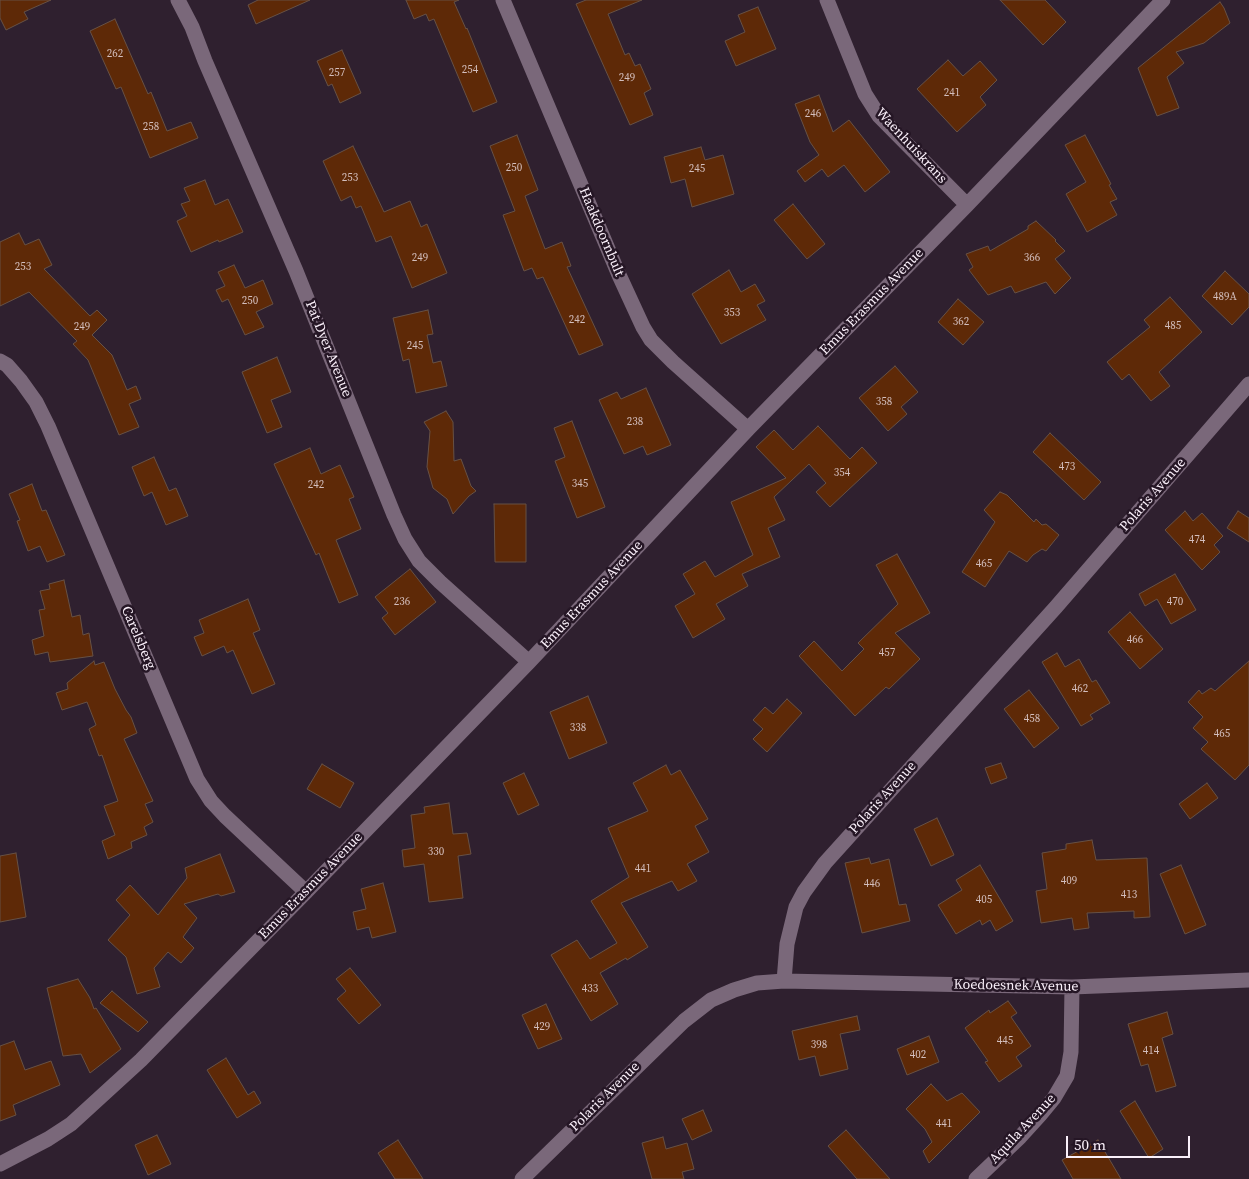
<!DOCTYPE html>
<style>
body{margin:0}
#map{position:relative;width:1249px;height:1179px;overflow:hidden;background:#2f202f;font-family:"Source Serif 4",serif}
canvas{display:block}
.scale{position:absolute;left:1066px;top:1136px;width:124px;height:22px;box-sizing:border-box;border:2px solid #faf0fa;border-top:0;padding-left:6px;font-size:15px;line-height:18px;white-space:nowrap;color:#faf0fa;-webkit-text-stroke:4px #251625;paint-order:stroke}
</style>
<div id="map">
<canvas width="1249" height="1179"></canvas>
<div class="scale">50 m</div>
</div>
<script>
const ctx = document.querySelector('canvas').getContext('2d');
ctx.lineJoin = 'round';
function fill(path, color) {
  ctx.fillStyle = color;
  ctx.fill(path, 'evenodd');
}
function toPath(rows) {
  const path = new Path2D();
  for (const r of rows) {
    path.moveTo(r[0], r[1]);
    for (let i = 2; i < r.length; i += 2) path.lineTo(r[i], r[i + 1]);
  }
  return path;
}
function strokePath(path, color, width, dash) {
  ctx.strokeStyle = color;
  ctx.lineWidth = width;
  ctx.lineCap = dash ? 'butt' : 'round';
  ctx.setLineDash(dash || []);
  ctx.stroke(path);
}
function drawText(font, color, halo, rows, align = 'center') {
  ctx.font = font + ' "Source Serif 4",serif';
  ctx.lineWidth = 5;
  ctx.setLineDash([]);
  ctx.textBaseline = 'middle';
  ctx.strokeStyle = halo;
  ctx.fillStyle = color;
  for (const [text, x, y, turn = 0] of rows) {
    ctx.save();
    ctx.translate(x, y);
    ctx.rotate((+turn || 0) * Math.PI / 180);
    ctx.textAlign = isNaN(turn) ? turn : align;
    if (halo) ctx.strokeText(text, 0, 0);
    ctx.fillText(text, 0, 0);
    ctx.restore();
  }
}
const building = toPath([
 [0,0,51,0,24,12,28,19,6,30,0,18,0,0],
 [258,0,310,0,256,24,248,5,258,0],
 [406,0,459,0,454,2,466,29,467,28,497,102,473,112,434,19,429,21,426,14,414,19,406,0],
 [586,0,642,0,608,14,625,55,629,53,635,66,640,64,651,89,644,93,653,115,630,125,576,4,586,0],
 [1000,0,1045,0,1066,22,1043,45,1000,0],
 [1220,2,1224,8,1230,23,1204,43,1176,52,1184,63,1167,77,1179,108,1157,116,1138,68,1220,2],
 [758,7,776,49,736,66,725,41,745,32,738,15,758,7],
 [115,19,148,94,151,92,167,131,191,122,198,138,150,158,121,87,116,89,90,31,115,19],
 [342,50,361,93,340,103,332,84,328,86,317,61,342,50],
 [948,60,963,76,980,61,997,80,980,97,986,105,957,132,917,89,948,60],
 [819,95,833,132,849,120,890,172,865,192,844,165,828,177,822,169,805,182,797,171,819,155,810,142,795,104,819,95],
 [517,135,538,190,525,196,545,249,562,242,571,266,567,267,603,345,579,355,543,277,537,279,532,268,524,271,503,215,515,211,490,146,517,135],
 [1085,135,1111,184,1109,185,1117,199,1110,202,1117,215,1087,232,1066,194,1086,182,1065,145,1085,135],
 [353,146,384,212,410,201,421,227,427,224,447,273,412,288,391,236,376,242,361,206,356,208,351,196,341,201,323,161,353,146],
 [701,147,705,160,723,155,734,194,692,207,685,179,671,183,664,157,701,147],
 [205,180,215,205,228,199,243,232,219,242,218,240,191,252,177,221,187,216,181,204,190,201,184,188,205,180],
 [793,204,825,244,807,259,774,220,793,204],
 [1036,221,1056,240,1055,241,1065,251,1055,259,1071,278,1055,294,1046,282,1015,293,1011,286,988,295,969,270,973,267,966,254,988,246,990,251,1028,229,1028,226,1036,221],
 [19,233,25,245,39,239,52,265,44,269,90,316,97,310,107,320,92,335,112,355,127,390,136,386,141,399,129,404,139,427,119,435,88,360,73,344,77,341,29,292,0,306,0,242,19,233],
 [234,265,245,288,263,280,273,304,256,312,264,327,245,335,228,299,222,302,216,290,225,286,218,272,234,265],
 [729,270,741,292,755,284,765,301,757,305,766,320,721,344,692,294,729,270],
 [1225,271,1249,294,1249,307,1232,325,1202,296,1225,271],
 [1170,297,1202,332,1159,372,1170,386,1151,401,1129,374,1122,380,1107,362,1150,327,1144,320,1170,297],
 [958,299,984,322,963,345,938,322,958,299],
 [428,310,433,334,427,335,433,363,441,361,447,386,416,393,409,359,403,361,393,318,428,310],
 [277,357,291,392,271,400,282,427,267,433,242,372,277,357],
 [895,366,918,392,901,407,907,414,888,431,859,398,895,366],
 [646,388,671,445,647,455,643,446,624,454,599,400,617,392,621,399,646,388],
 [446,411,453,422,454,461,461,459,471,486,476,491,469,496,453,514,447,499,433,488,427,467,430,431,424,422,446,411],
 [572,421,605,507,577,518,555,461,565,457,554,428,572,421],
 [818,426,850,459,862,447,877,463,830,507,816,492,826,483,809,464,774,497,785,520,768,528,780,557,742,574,748,586,716,604,725,619,693,638,675,606,695,594,683,574,705,561,715,577,753,555,731,502,786,478,756,447,774,430,793,450,818,426],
 [1050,433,1101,482,1084,500,1033,452,1050,433],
 [310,448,321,474,340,465,354,497,349,499,361,529,336,540,358,595,339,603,319,553,316,555,274,464,310,448],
 [154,457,169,491,176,488,188,516,166,525,152,492,144,496,132,467,154,457],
 [32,484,42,511,46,510,65,555,47,562,40,546,28,551,17,521,20,520,9,494,32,484],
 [1000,492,1007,495,1034,522,1036,519,1042,525,1046,524,1059,535,1046,551,1042,549,1033,555,1027,562,1009,551,985,587,962,572,995,522,984,510,1000,492],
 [494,504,526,504,526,562,495,562,494,504],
 [1185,511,1193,521,1202,513,1223,536,1214,545,1220,552,1202,570,1165,530,1185,511],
 [1238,511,1249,518,1249,542,1227,528,1238,511],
 [897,554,930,613,895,633,920,659,889,689,886,687,855,716,799,656,814,641,842,671,864,649,858,643,898,604,876,565,897,554],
 [410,569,436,602,395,635,382,618,388,613,375,597,410,569],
 [1175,574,1196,610,1171,624,1157,599,1145,606,1139,594,1175,574],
 [64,580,72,617,80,615,83,635,89,633,93,656,50,662,48,652,35,655,32,640,44,636,39,610,45,609,40,591,50,589,49,584,64,580],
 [248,599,260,630,253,633,275,684,252,694,233,650,227,653,224,646,202,656,194,637,204,633,199,620,248,599],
 [1130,612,1163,649,1140,669,1108,632,1130,612],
 [1057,653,1065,667,1079,659,1092,682,1096,680,1110,703,1090,715,1093,719,1081,726,1042,662,1057,653],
 [94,661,95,665,104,662,115,689,126,710,131,717,137,733,124,739,153,801,145,804,153,822,144,827,147,835,131,842,132,848,108,859,102,841,115,835,104,806,118,801,102,755,99,756,89,729,96,725,87,702,62,710,56,693,68,689,67,683,94,661],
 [1249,661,1249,765,1235,780,1201,749,1208,742,1193,728,1203,717,1188,702,1199,690,1202,694,1211,688,1215,691,1249,661],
 [1029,690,1059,728,1034,748,1004,709,1029,690],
 [588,696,607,743,569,759,550,712,588,696],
 [787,699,802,713,767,752,753,739,763,729,753,720,765,707,773,714,787,699],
 [1001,763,1007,778,991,784,985,768,1001,763],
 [322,764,354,783,340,808,307,789,322,764],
 [666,765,671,775,680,770,708,819,695,826,709,852,687,864,697,881,678,891,672,881,621,903,648,947,627,960,626,958,600,973,618,1004,591,1021,551,955,577,940,590,959,617,943,591,901,629,877,608,828,648,811,633,783,666,765],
 [524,773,539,805,518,815,503,783,524,773],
 [1207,783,1218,798,1190,819,1179,804,1207,783],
 [449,803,453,834,467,833,471,854,458,856,463,898,429,902,424,864,404,867,402,850,415,848,411,815,425,813,424,807,449,803],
 [937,818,954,855,931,866,914,829,937,818],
 [1092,840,1096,860,1147,858,1150,917,1134,918,1134,911,1087,913,1089,928,1074,930,1072,918,1041,923,1036,891,1047,889,1042,853,1066,849,1066,844,1092,840],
 [16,853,26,917,0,922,0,856,16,853],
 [220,854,235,892,221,896,218,894,184,904,197,918,183,937,194,948,181,963,168,952,154,968,160,987,137,994,126,957,108,940,130,915,116,900,130,885,158,915,187,878,185,868,220,854],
 [869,858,871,864,889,859,899,905,906,904,910,921,862,933,845,863,869,858],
 [980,865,1013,921,996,931,990,920,982,925,980,920,956,934,938,905,962,890,956,880,980,865],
 [1181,865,1206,925,1185,934,1160,874,1181,865],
 [383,883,396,932,372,938,369,927,357,930,353,912,366,909,361,889,383,883],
 [350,968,381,1005,359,1024,337,999,346,991,336,979,350,968],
 [78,979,90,998,94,1009,96,1008,121,1049,90,1073,81,1054,63,1056,47,988,78,979],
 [112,991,148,1022,138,1032,100,1003,112,991],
 [1008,1001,1017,1013,1011,1017,1031,1046,1016,1057,1022,1066,999,1082,985,1062,988,1061,965,1028,989,1010,990,1013,1008,1001],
 [546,1004,562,1039,538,1049,522,1015,546,1004],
 [1167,1012,1173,1034,1162,1038,1176,1086,1156,1092,1148,1064,1141,1066,1128,1024,1167,1012],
 [857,1016,860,1030,840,1034,848,1069,820,1076,815,1056,799,1060,792,1031,857,1016],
 [929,1036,939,1062,907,1075,897,1049,929,1036],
 [14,1041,25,1070,51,1061,60,1085,13,1105,16,1115,0,1121,0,1046,14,1041],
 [226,1058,248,1095,254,1091,261,1103,237,1118,207,1070,226,1058],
 [931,1084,947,1101,962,1093,980,1112,929,1163,923,1151,932,1142,925,1129,906,1109,931,1084],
 [1135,1101,1163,1149,1149,1158,1120,1111,1135,1101],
 [703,1110,712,1131,692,1140,682,1119,703,1110],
 [846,1130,890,1179,857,1179,828,1146,846,1130],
 [157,1135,171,1164,148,1175,135,1145,157,1135],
 [663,1137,666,1149,687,1143,694,1169,682,1172,684,1179,652,1179,642,1143,663,1137],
 [398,1140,423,1179,395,1179,378,1153,398,1140],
 [1098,1140,1121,1179,1073,1179,1062,1160,1098,1140]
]);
const minor = toPath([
 [178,0,192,27,205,61,296,271,394,515,405,539,419,561,440,582,529,662],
 [503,0,619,275,643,327,651,340,673,362,748,429],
 [827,0,865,94,879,116,967,205],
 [0,361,7,365,21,381,36,402,48,426,197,779,211,801,225,816,306,892],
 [784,981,787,944,796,907,804,892,825,863,1056,607,1249,384],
 [0,1164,48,1139,71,1124,141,1060,306,892,529,662,748,429,967,205,1163,0],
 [522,1179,684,1021,711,1000,734,990,757,983,784,981,1072,987,1249,980],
 [976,1179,1020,1137,1040,1115,1054,1098,1067,1076,1071,1052,1072,987]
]);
const numberNames = [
 ["262",115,54],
 ["254",470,70],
 ["257",337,73],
 ["249",627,78],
 ["241",952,93],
 ["246",813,114],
 ["258",151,127],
 ["250",514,168],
 ["245",697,169],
 ["253",350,178],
 ["249",420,258],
 ["366",1032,258],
 ["253",23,267],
 ["489A",1225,297],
 ["250",250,301],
 ["353",732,313],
 ["242",577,320],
 ["362",961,322],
 ["485",1173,326],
 ["249",82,327],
 ["245",415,346],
 ["358",884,402],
 ["238",635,422],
 ["473",1067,467],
 ["354",842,473],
 ["345",580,484],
 ["242",316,485],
 ["474",1197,540],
 ["465",984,564],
 ["236",402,602],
 ["470",1175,602],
 ["466",1135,640],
 ["457",887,653],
 ["462",1080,689],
 ["458",1032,719],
 ["338",578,728],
 ["465",1222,734],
 ["330",436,852],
 ["441",643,869],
 ["409",1069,881],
 ["446",872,884],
 ["413",1129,895],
 ["405",984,900],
 ["433",590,989],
 ["429",542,1027],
 ["445",1005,1041],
 ["398",819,1045],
 ["414",1151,1051],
 ["402",918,1055],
 ["441",944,1124]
];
const streetNames = [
 ["Waenhuiskrans",911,146,47],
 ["Haakdoornbult",601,232,67],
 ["Emus Erasmus Avenue",872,302,-46],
 ["Pat Dyer Avenue",328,349,68],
 ["Polaris Avenue",1153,495,-49],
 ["Emus Erasmus Avenue",592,595,-47],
 ["Carelsberg",138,638,67],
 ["Polaris Avenue",883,798,-48],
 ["Emus Erasmus Avenue",311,886,-46],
 ["Koedoesnek Avenue",1016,986,1],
 ["Polaris Avenue",605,1097,-45],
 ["Aquila Avenue",1023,1129,-47]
];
fill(building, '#5e2907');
strokePath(building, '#675145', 1);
strokePath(minor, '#7a687a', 15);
drawText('11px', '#d3bebd', null, numberNames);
drawText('14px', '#faf0fa', '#251625', streetNames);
</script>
